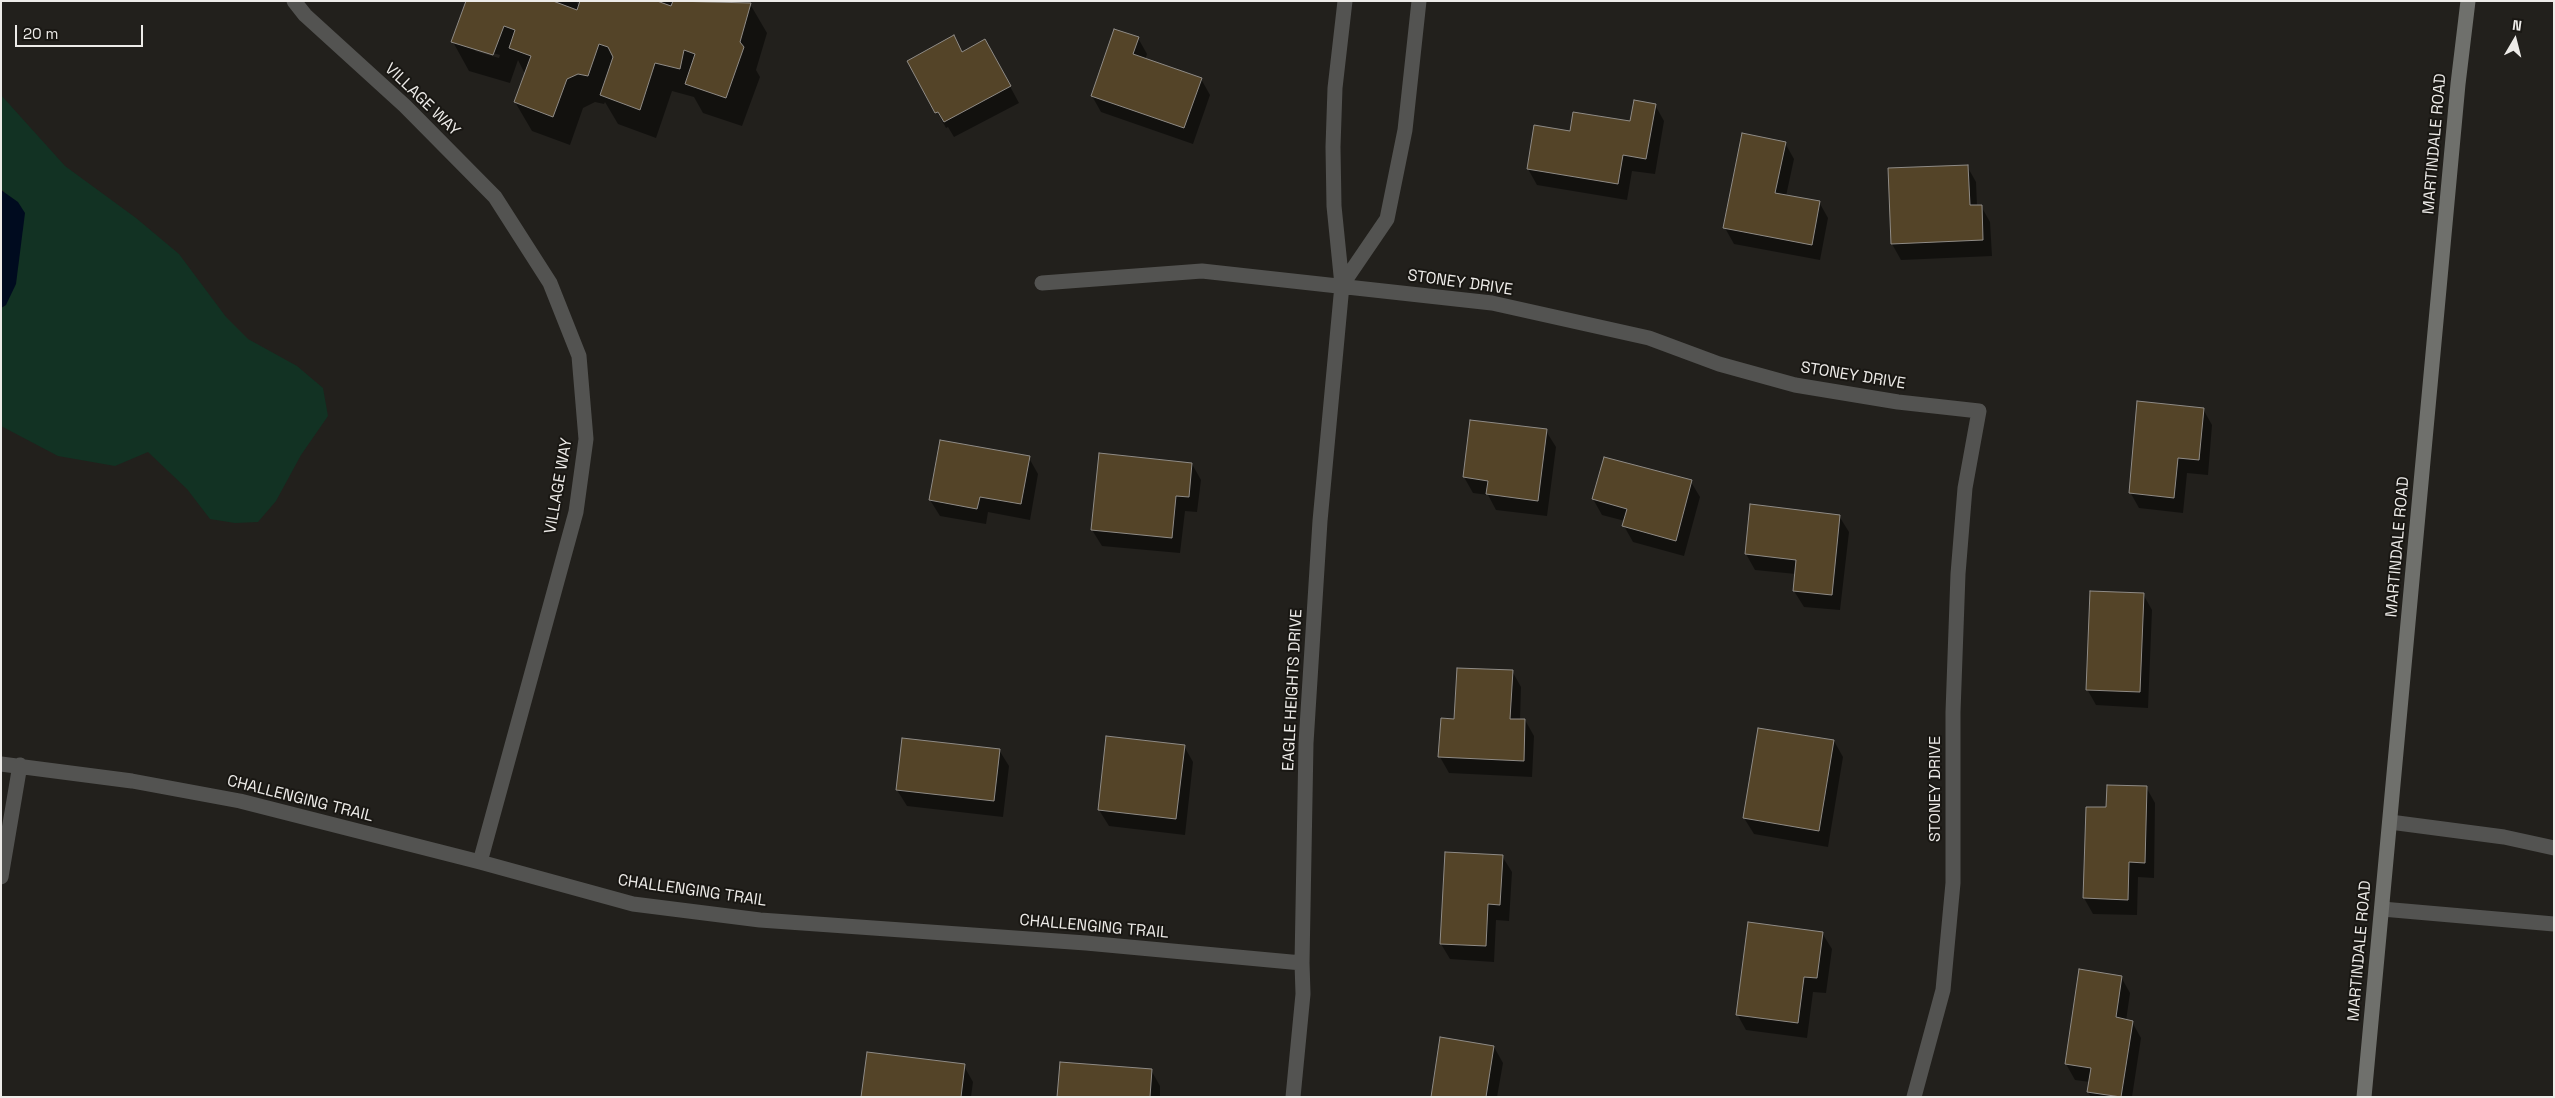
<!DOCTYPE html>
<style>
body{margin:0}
#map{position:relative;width:2555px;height:1098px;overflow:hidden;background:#22201c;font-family:"Space Grotesk",sans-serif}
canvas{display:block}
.frame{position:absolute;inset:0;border:2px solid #edebe8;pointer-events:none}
.north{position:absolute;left:2490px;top:15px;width:50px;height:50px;-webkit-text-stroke:4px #191713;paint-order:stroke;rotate:8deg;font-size:14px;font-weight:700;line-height:20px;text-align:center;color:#edebe8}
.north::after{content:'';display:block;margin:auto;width:18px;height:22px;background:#edebe8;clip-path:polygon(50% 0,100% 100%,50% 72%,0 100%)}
.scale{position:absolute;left:15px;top:25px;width:128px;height:22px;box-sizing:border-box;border:2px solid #edebe8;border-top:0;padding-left:6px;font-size:15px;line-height:18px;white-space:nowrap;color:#edebe8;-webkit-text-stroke:4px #191713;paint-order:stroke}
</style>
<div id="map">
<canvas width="2555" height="1098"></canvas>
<div class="frame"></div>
<div class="north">N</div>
<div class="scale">20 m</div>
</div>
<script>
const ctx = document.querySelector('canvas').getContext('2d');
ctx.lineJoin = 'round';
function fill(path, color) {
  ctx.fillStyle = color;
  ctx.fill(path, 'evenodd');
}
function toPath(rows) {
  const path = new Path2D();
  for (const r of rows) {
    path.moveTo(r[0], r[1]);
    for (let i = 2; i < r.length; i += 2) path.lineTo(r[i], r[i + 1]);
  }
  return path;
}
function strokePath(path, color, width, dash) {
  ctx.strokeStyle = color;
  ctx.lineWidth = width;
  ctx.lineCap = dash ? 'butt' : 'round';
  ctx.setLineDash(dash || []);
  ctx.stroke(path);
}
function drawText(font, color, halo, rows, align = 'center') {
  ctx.font = font + ' "Space Grotesk",sans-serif';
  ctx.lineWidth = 4;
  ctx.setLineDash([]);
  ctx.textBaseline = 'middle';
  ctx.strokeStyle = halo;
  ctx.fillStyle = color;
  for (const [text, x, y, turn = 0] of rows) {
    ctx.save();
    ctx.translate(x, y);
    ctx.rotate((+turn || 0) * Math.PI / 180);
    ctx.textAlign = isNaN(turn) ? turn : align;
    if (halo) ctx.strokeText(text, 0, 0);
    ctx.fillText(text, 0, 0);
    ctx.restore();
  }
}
const green = toPath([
 [1,95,65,166,136,218,179,254,226,317,248,339,297,366,323,388,328,416,301,455,276,501,258,522,235,523,210,519,187,489,148,452,115,466,58,456,1,426,1,308,6,305,4,191,1,190]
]);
const water = toPath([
 [1,190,18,202,25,213,16,284,6,305,1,308]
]);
const shadow = toPath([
 [468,1,576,1,579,7,581,1,671,1,673,4,674,1,743,1,750,4,767,33,756,70,760,77,742,126,703,113,694,97,672,91,656,138,618,124,605,102,604,104,595,102,583,108,570,145,532,131,515,102,525,74,518,60,510,83,469,71,453,42],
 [475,48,500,55,499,58,475,51],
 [1138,38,1147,54,1145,60,1201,79,1210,95,1193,144,1101,112,1092,96],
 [962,53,994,57,1019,103,954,137,948,127,946,128,909,61],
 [1655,105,1664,121,1655,174,1632,171,1627,200,1537,185,1528,169,1571,133,1631,123],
 [1785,143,1794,159,1786,196,1819,202,1828,218,1820,260,1734,244,1725,228],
 [1967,166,1976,182,1977,206,1981,206,1990,222,1992,256,1901,260,1892,244],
 [2203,409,2212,425,2208,475,2187,473,2183,513,2139,508,2130,492],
 [1471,421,1546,431,1556,447,1547,516,1496,510,1488,495,1473,493,1464,477],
 [1029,458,1038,474,1030,520,988,512,986,524,940,516,930,500],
 [1192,464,1201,480,1197,512,1185,511,1180,553,1102,546,1092,530],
 [1691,482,1700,497,1684,556,1633,542,1624,526,1625,521,1602,515,1593,499],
 [1839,516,1849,532,1840,610,1804,607,1794,591,1796,574,1755,570,1746,554],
 [2143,594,2152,610,2148,708,2096,705,2087,689],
 [1512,671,1521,687,1520,720,1525,720,1534,736,1532,777,1449,773,1440,757],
 [903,739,999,750,1009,766,1003,817,907,806,897,790],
 [1834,741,1843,757,1828,847,1754,834,1744,818],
 [1184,746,1193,762,1185,835,1109,826,1099,810],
 [2146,787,2155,803,2154,878,2138,877,2137,915,2093,914,2084,898,2107,809],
 [1502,856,1512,872,1509,921,1496,920,1494,962,1450,959,1441,944],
 [1822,933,1832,949,1826,993,1813,992,1807,1038,1746,1030,1737,1014],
 [2080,970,2121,977,2130,993,2126,1021,2132,1022,2141,1038,2132,1097,2091,1097,2088,1092,2090,1082,2075,1080,2066,1064],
 [1494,1047,1503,1063,1497,1097,1432,1097],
 [964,1066,973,1082,971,1097,863,1097],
 [1151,1070,1160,1086,1160,1097,1059,1097]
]);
const building = toPath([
 [466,1,553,1,577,10,580,1,657,1,671,6,673,1,751,3,740,42,744,47,726,98,685,84,695,54,684,50,680,69,655,63,640,110,600,95,613,57,608,47,599,44,588,76,578,74,567,79,553,117,514,102,531,56,509,48,515,30,504,26,493,55,451,42,466,1],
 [1114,29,1139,37,1133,54,1202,78,1184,128,1091,96,1114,29],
 [954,35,962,52,985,39,1011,86,944,122,938,112,935,113,907,61,954,35],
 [1634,100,1656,104,1646,159,1623,155,1618,184,1527,169,1534,125,1570,131,1573,112,1630,121,1634,100],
 [1742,133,1786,142,1775,193,1820,201,1812,245,1723,228,1742,133],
 [1968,165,1970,205,1982,205,1983,240,1891,244,1888,168,1968,165],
 [2137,401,2204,408,2199,460,2178,458,2174,498,2129,493,2137,401],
 [1470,420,1547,429,1538,501,1486,494,1488,481,1463,477,1470,420],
 [940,440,1030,456,1021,504,980,497,977,509,929,500,940,440],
 [1099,453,1192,463,1189,497,1176,496,1172,538,1091,530,1099,453],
 [1604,457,1692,480,1676,541,1622,526,1627,509,1592,499,1604,457],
 [1750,504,1840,515,1832,595,1793,591,1796,560,1745,554,1750,504],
 [2090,591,2144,593,2140,692,2086,690,2090,591],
 [1457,668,1513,670,1510,719,1525,719,1524,761,1438,757,1441,718,1454,719,1457,668],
 [1758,728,1834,740,1819,831,1743,818,1758,728],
 [1106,736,1185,745,1176,819,1098,810,1106,736],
 [902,738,1000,749,994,801,896,790,902,738],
 [2107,785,2147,786,2145,863,2129,862,2128,900,2083,898,2086,807,2106,807,2107,785],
 [1445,852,1503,855,1500,905,1488,904,1486,946,1440,944,1445,852],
 [1748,922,1823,932,1817,978,1804,977,1798,1023,1736,1015,1748,922],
 [2079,969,2122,976,2116,1017,2133,1021,2121,1097,2087,1092,2091,1068,2065,1064,2079,969],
 [1440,1037,1494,1046,1486,1097,1431,1097,1440,1037],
 [867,1052,965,1064,961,1097,861,1097,867,1052],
 [1060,1062,1152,1069,1150,1097,1057,1097,1060,1062]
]);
const street = toPath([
 [294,1,305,15,405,106,495,197,550,283,579,356,586,439,576,512,480,862],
 [1042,283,1202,271,1492,303,1649,338,1719,364,1795,385,1898,402,1979,411,1965,488,1958,574,1953,712,1953,883,1943,990,1914,1097],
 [1342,285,1387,219,1405,130,1419,1],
 [1,764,132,781,240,801,480,862,633,904,760,920,1086,943,1302,963],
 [2390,822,2504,837,2554,848],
 [1,877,20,765],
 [2382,909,2554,924],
 [1293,1097,1303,994,1302,963,1306,743,1320,521,1342,285,1334,206,1333,147,1335,88,1345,1]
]);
const secondary = toPath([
 [2364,1097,2458,84,2468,1]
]);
const streetNames = [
 ["VILLAGE WAY",422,100,44],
 ["MARTINDALE ROAD",2435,144,-85],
 ["STONEY DRIVE",1460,283,8],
 ["STONEY DRIVE",1853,376,9],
 ["VILLAGE WAY",559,486,-80],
 ["MARTINDALE ROAD",2398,547,-85],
 ["EAGLE HEIGHTS DRIVE",1293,690,-87],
 ["STONEY DRIVE",1936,789,-90],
 ["CHALLENGING TRAIL",300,799,14],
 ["CHALLENGING TRAIL",692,891,8],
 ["CHALLENGING TRAIL",1094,927,5],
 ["MARTINDALE ROAD",2360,951,-85]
];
fill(green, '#123223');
fill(water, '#000b1f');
fill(shadow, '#0007');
fill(building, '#544428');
strokePath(building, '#8f8b86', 1);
strokePath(street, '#535351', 15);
strokePath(secondary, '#6f706c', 15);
drawText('16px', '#edebe8', '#191713', streetNames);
</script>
